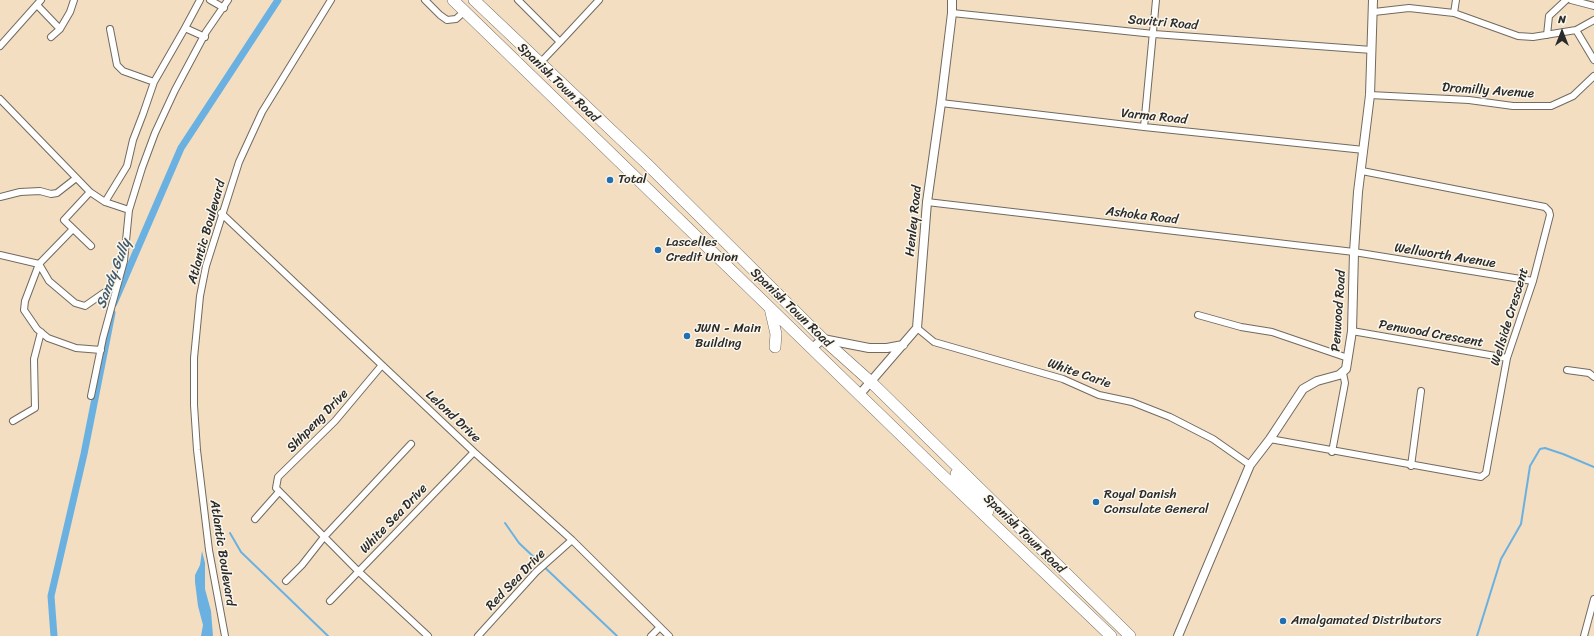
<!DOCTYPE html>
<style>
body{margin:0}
#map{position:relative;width:1594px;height:636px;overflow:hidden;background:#f3dec1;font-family:Sriracha,sans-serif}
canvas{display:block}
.north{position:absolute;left:1542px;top:12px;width:40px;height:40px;-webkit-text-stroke:3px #fbf7ec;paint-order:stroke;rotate:0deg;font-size:11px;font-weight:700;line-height:16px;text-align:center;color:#2b2b2b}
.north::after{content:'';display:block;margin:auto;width:14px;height:18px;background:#2b2b2b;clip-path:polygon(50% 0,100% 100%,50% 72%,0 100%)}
</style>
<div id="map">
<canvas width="1594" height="636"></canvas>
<div class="north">N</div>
</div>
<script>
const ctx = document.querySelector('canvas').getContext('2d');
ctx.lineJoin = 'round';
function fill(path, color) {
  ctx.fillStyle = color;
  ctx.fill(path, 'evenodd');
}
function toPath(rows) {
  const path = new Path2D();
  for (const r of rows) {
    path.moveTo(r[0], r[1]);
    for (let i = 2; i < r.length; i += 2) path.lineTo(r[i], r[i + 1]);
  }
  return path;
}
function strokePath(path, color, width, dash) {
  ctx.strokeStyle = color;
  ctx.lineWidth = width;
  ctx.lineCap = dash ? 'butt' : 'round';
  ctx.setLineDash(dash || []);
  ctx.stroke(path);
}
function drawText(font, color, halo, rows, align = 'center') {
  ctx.font = font + ' Sriracha,sans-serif';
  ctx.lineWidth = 3;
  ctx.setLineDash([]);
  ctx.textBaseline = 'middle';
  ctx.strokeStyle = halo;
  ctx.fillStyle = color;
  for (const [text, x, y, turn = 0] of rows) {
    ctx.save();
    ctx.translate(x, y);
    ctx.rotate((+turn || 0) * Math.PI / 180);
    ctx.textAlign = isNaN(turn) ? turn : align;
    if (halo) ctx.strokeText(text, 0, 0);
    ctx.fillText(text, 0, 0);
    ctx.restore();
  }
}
const water = toPath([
 [202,551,205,563,205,589,211,611,213,636,201,636,203,625,198,606,195,582,195,575,200,565]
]);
const stream = toPath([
 [505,523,519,543,617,636],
 [230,533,241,552,328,636],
 [1477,636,1501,559,1521,524,1530,466,1540,449,1545,448,1563,454,1594,467]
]);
const canal = toPath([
 [114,303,181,148,278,0],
 [54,636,51,596,84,454,112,313]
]);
const street = toPath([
 [200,0,185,28,205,37],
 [210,0,224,8],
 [425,0,440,15,447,20,456,19,465,11],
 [518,0,560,42,540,63],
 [1571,0,1594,6],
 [37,5,60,29],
 [1374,12,1409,8,1454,13,1518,36,1533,37,1576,30,1594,20],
 [952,13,1154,34,1372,50],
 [1454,13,1456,0],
 [110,29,117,65,123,71,154,82],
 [1576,30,1594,60],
 [1547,35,1549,16,1566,0],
 [51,37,60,29,70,12,74,0],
 [560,42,599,0],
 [0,46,41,0],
 [1370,95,1469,100,1513,106,1551,106,1573,96,1594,76],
 [0,99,90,192,105,202,129,210],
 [941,103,1144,127,1364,150],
 [1144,127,1156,0],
 [90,192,64,220,91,246],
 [0,197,20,192,40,191,51,194,57,193,75,179],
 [105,202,127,166,133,140,143,114,154,82,185,28],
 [927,202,1354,252,1533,281],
 [221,213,474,452,572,540,669,636],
 [73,229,39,264,25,301,24,310,37,329,48,338,76,348,101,350],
 [0,255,39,264,49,281,75,303,85,306,118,283],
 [1198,315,1241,327,1272,332,1348,358],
 [917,328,934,342,1063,379,1099,395,1132,402,1170,417,1213,439,1250,465],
 [1352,331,1507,358],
 [382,365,335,421,278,477,276,488,358,571,428,636],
 [1567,370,1589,373,1594,377],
 [91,396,103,338,124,261,129,210,142,168,155,133,175,90,206,32,228,0],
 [13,421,35,408,34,359,41,332],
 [1270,439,1481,477,1486,473,1507,358,1533,281,1550,215,1549,211,1545,207,1362,171],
 [1332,452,1345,383,1343,373],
 [1411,466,1421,391],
 [255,519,278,493],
 [286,581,302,565,324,537,411,444],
 [330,601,474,452],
 [225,636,209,550,197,450,194,405,194,358,200,296,206,266,239,162,262,112,331,0],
 [478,636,536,572,572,540],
 [651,636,660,627],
 [1584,636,1594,599]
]);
const secondary = toPath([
 [812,348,823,339,869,348,887,348,903,345],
 [860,394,917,328,927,202,941,103,952,13,952,0],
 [1178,636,1250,465,1270,439,1303,389,1317,381,1339,375,1346,369,1352,331,1354,252,1358,192,1370,95,1373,0]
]);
const highway = toPath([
 [453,0,937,470,1111,636],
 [474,0,647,164,823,339,871,382,1130,636],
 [770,308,776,334,775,347],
 [956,474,988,511]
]);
const markers = [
 [610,180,4,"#1f6fb2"],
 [658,250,4,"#1f6fb2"],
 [687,336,4,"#1f6fb2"],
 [1096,502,4,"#1f6fb2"],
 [1283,621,4,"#1f6fb2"]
];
const streetNames = [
 ["Savitri Road",1163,23,5],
 ["Spanish Town Road",558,83,44],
 ["Dromilly Avenue",1488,91,4],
 ["Varma Road",1154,117,6],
 ["Ashoka Road",1142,216,7],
 ["Henley Road",914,221,-84],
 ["Atlantic Boulevard",207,232,-74],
 ["Wellworth Avenue",1445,256,9],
 ["Spanish Town Road",791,308,44],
 ["Penwood Road",1339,311,-86],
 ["Wellside Crescent",1510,317,-73],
 ["Penwood Crescent",1431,334,10],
 ["White Carie",1079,374,19],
 ["Lelond Drive",453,417,43],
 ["Shhpeng Drive",318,421,-46],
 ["White Sea Drive",394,519,-46],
 ["Spanish Town Road",1024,534,44],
 ["Atlantic Boulevard",222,553,81],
 ["Red Sea Drive",516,580,-46]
];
const poiNames = [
 ["Total",618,180],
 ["Lascelles",666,243],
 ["Credit Union",666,258],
 ["JWN - Main",695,329],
 ["Building",695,344],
 ["Royal Danish",1104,495],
 ["Consulate General",1104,510],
 ["Amalgamated Distributors",1291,621]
];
const waterNames = [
 ["Sandy Gully",114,274,-69]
];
fill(water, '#6ab1e1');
strokePath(stream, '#6ab1e1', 2);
strokePath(canal, '#6ab1e1', 7);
strokePath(street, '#716a60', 8);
strokePath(secondary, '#716a60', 10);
strokePath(highway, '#716a60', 12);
strokePath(street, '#fff', 6);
strokePath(secondary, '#fff', 8);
strokePath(highway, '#fff', 11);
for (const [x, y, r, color] of markers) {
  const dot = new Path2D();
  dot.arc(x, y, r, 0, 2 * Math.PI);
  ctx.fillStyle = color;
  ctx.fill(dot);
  strokePath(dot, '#fbf7ec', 1.5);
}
drawText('13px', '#2b2b2b', '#fbf7ec', streetNames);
drawText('13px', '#2b2b2b', '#fbf7ec', poiNames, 'left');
drawText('italic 14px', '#415a6b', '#fbf7ec', waterNames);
</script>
